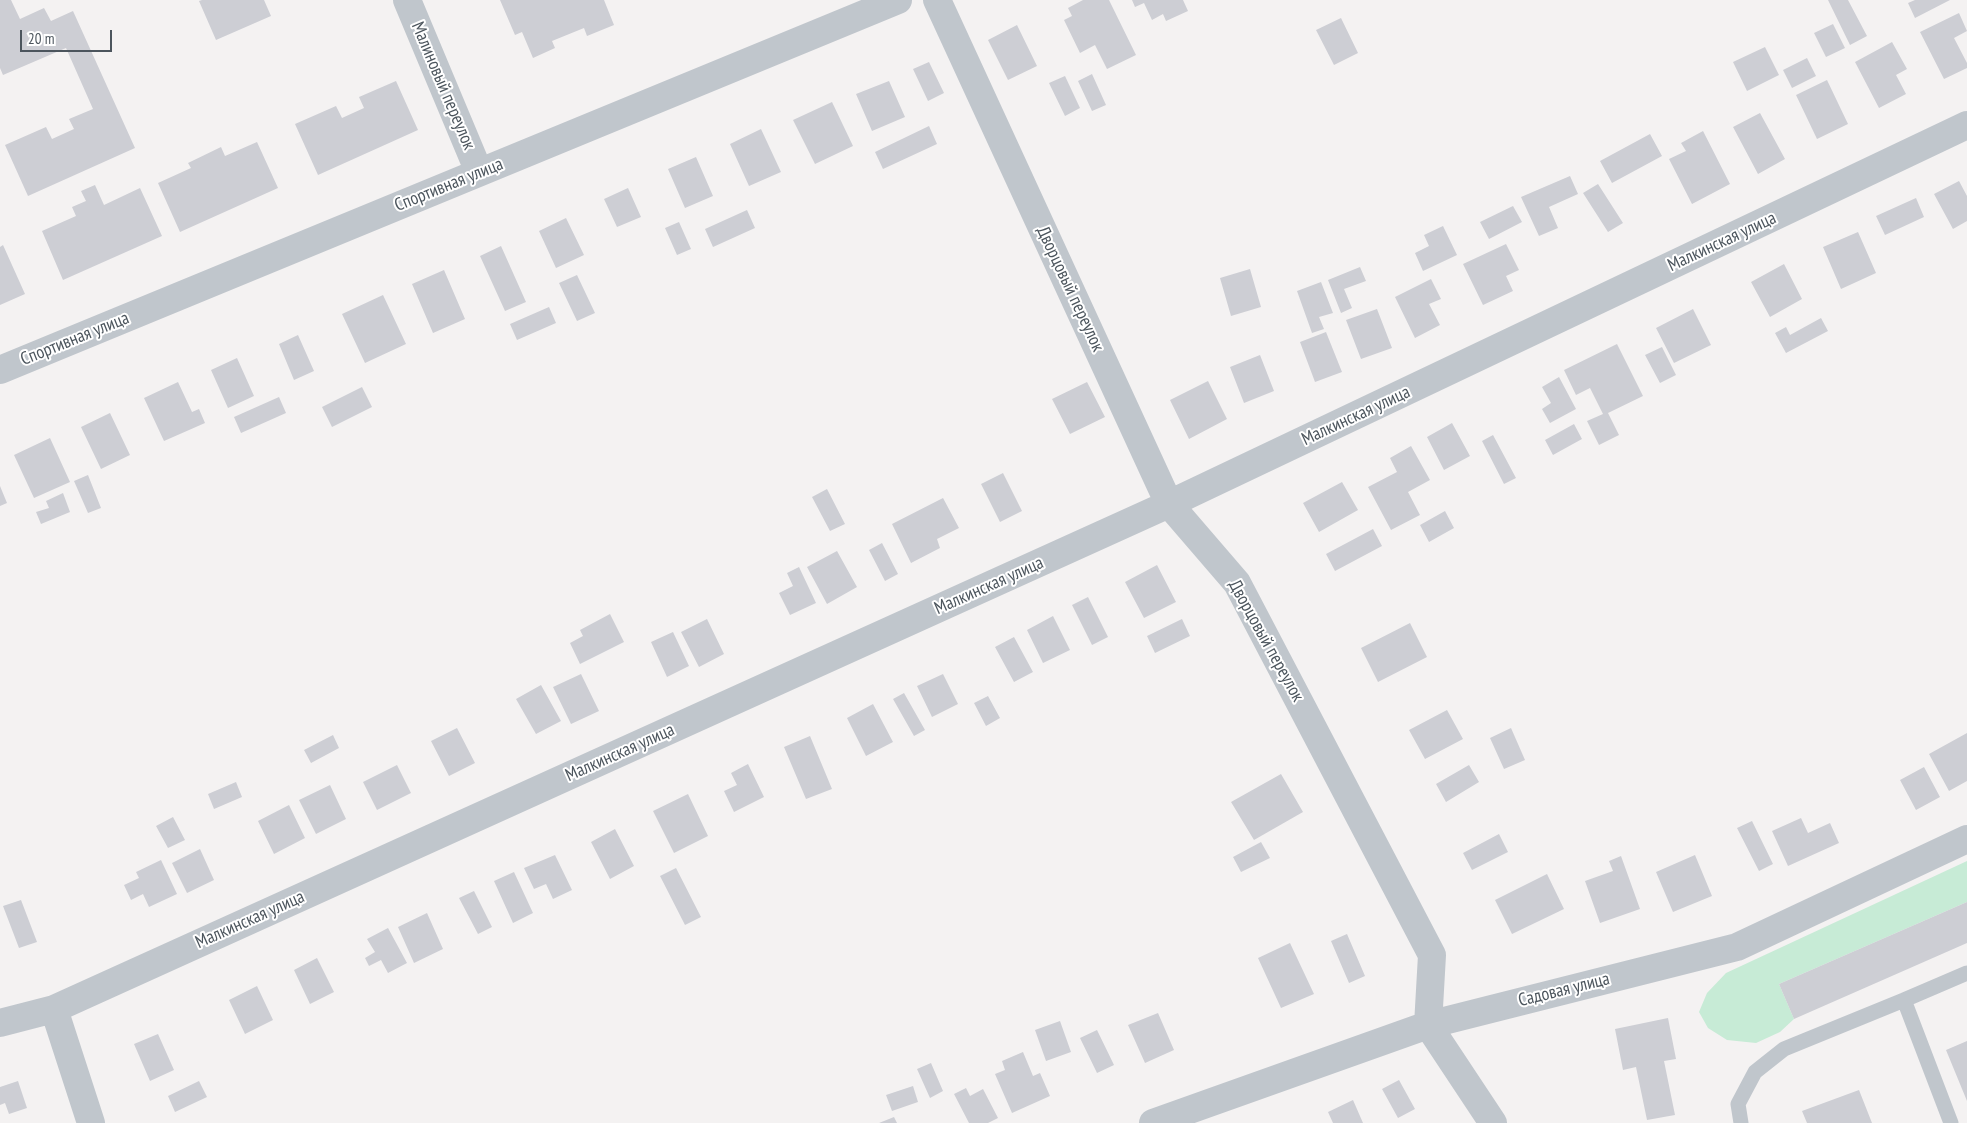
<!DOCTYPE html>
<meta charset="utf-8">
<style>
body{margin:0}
#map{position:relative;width:1967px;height:1123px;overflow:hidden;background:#f4f2f2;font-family:"PT Sans Narrow",sans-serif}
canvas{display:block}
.scale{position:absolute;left:20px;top:30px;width:92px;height:22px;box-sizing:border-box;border:2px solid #4c555d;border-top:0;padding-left:6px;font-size:15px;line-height:18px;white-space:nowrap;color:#4c555d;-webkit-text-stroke:4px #fff;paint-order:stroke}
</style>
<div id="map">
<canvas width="1967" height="1123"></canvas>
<div class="scale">20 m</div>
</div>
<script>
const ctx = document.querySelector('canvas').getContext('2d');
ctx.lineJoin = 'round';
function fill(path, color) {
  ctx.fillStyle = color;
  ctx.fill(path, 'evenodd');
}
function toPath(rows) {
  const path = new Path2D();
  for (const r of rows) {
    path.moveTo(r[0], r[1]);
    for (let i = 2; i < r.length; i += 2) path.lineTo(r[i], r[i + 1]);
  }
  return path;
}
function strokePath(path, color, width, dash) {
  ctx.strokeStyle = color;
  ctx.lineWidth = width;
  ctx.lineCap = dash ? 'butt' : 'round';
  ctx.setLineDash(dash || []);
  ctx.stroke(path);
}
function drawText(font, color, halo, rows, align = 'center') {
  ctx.font = font + ' "PT Sans Narrow",sans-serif';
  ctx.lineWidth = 4;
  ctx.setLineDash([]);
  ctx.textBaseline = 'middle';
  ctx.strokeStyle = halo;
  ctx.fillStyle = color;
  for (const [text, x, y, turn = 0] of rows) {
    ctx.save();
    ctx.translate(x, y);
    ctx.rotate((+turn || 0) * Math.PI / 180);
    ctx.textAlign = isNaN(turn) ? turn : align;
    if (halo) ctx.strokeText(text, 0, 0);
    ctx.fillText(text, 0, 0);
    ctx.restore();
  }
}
const green = toPath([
 [1967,861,1967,902,1779,984,1794,1019,1780,1032,1756,1043,1727,1040,1708,1028,1699,1012,1707,993,1726,973]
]);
const building = toPath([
 [0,0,11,0,20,19,44,8,51,21,73,11,135,148,28,196,5,145,46,127,52,139,74,129,69,119,93,109,66,48,3,75,0,68],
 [202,0,264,0,271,16,216,40,199,1],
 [500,0,604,0,614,25,587,36,584,28,552,41,555,48,533,58,522,32,515,35],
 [1083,0,1109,0,1136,55,1107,69,1095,45,1080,53,1064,20,1072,16,1068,8],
 [1132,0,1183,0,1188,11,1166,21,1163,14,1152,20,1144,3,1135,7],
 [1828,0,1848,0,1867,36,1850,45],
 [1915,0,1950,0,1915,18,1908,3],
 [1959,13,1967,31,1954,38,1967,63,1967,68,1944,79,1920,32],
 [1341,18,1358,53,1334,65,1316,30],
 [1833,24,1845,48,1826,57,1814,33],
 [1017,25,1037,66,1008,80,988,40],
 [1892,42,1907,69,1896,75,1906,94,1879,108,1855,62],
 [1765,47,1779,75,1747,91,1733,62],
 [1807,58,1816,76,1792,88,1783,70],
 [929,62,944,93,928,101,913,69],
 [1092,74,1106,105,1092,111,1078,81],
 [1065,76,1080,108,1065,116,1049,83],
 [1827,80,1848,124,1817,139,1796,95],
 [396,81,418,130,318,175,295,124,336,106,342,118,364,108,359,97],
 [889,81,905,117,872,131,856,94],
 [832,102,853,146,815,164,793,120],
 [1760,113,1785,159,1758,174,1733,127],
 [929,126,937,144,883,169,875,152],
 [761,129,781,172,749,186,730,144],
 [1703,131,1730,184,1692,204,1669,159,1686,151,1681,143],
 [1650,134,1662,156,1612,183,1600,161],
 [257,142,278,188,180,232,158,183,191,168,188,163,221,147,225,156],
 [696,157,713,196,685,208,668,169],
 [1570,176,1578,194,1549,207,1558,228,1539,236,1521,197],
 [1959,181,1967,196,1967,221,1953,229,1934,194],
 [1598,184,1623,223,1608,232,1583,193],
 [95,185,104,205,140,188,162,236,63,280,42,231,76,216,72,207,86,201,81,191],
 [628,188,641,217,617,227,604,199],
 [1916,198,1924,217,1885,235,1876,216],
 [1513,206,1522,222,1489,239,1480,222],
 [747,210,755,228,713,247,705,229],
 [566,218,584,255,556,268,539,231],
 [679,222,691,249,677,255,665,228],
 [1443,226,1457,255,1423,271,1415,253,1429,246,1424,235],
 [1858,232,1876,273,1841,289,1823,247],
 [1506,244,1519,270,1506,276,1513,291,1483,305,1463,264],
 [3,245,25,294,0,305,0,247],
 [501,246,526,302,505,311,480,256],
 [1784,264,1802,299,1770,317,1751,282],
 [1360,267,1366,281,1344,289,1352,308,1341,313,1328,280],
 [1250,269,1261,307,1231,316,1220,278],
 [444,270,465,319,433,333,412,284],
 [577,275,595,313,577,321,559,283],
 [1431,279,1441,299,1429,304,1440,325,1415,338,1395,297],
 [1321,282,1333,313,1319,317,1324,329,1312,333,1297,291],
 [383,295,406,344,365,363,342,314],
 [549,307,556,323,517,340,510,324],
 [1377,309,1392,348,1361,359,1346,320],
 [1693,309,1711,345,1674,363,1656,328],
 [1821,318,1828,331,1786,353,1775,333,1786,327,1790,335],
 [1326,332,1342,372,1315,382,1300,342],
 [298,335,314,371,294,380,279,344],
 [1617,344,1643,396,1608,413,1619,435,1599,445,1587,421,1603,414,1590,388,1576,395,1564,370],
 [1662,347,1676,375,1660,383,1645,355],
 [1260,355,1274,391,1244,403,1230,367],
 [237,358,254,396,228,408,211,370],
 [1559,377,1576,409,1550,423,1542,409,1551,403,1542,387],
 [1208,381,1227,419,1189,439,1170,400],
 [178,382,192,412,199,409,205,423,164,441,144,398],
 [1087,382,1105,417,1070,434,1052,399],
 [362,387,372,407,332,427,322,407],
 [279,397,286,413,241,433,234,417],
 [110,413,130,455,101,469,81,427],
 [1452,423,1470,456,1444,470,1427,437],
 [1574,424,1582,439,1553,455,1545,440],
 [1493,435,1516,478,1504,484,1482,441],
 [50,438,70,482,34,498,14,455],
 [1411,446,1430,480,1408,492,1420,515,1391,530,1368,487,1397,472,1390,458],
 [1003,473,1022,511,1000,522,981,484],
 [88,475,101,508,88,513,74,481],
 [1342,482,1358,510,1319,532,1303,503],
 [0,486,7,503,0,506],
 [827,489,845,524,830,531,812,497],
 [63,493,70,512,41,524,36,512,49,508,46,501],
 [943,498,959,528,937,539,940,548,911,563,892,524],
 [1445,511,1454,528,1429,542,1420,525],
 [1373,529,1382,546,1335,571,1326,554],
 [882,543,898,574,885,581,869,550],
 [837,551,857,587,827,604,807,567],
 [1157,565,1176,602,1144,618,1125,582],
 [799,567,816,603,790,615,779,593,793,586,787,573],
 [1088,597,1108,637,1092,645,1072,605],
 [610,614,624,642,580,664,570,643,583,636,580,630],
 [1053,616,1070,650,1043,663,1027,630],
 [707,619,724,654,699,667,681,632],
 [1182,619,1190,636,1155,653,1147,636],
 [1410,623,1427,657,1378,682,1361,648],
 [673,632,689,666,667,677,651,642],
 [1014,637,1033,672,1014,682,995,647],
 [581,674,599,711,571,724,553,687],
 [943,674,958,704,932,717,917,686],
 [541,685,561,721,536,734,516,699],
 [904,693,925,730,914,736,893,699],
 [988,696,1000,718,986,726,974,703],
 [873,704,893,742,866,756,847,718],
 [1447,710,1463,739,1425,759,1409,730],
 [457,728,475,763,449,776,431,741],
 [1511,728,1525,760,1504,769,1490,738],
 [1967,733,1967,781,1949,791,1929,754],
 [333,735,339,748,311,763,304,750],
 [810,736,832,789,806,799,784,747],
 [748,764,764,797,734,812,724,791,737,785,731,773],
 [397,765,411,793,377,810,363,782],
 [1469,765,1479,782,1446,802,1436,784],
 [1924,767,1940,797,1916,810,1900,780],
 [1281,774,1303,812,1254,840,1231,802],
 [236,782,242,797,214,809,208,794],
 [330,785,346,819,316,834,299,800],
 [688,794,708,836,674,853,653,811],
 [289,805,305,838,274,854,258,821],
 [173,817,185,840,168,848,156,826],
 [1801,818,1808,833,1830,823,1839,843,1788,866,1772,831],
 [1752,821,1773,864,1759,871,1737,828],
 [615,829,634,866,610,879,591,842],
 [1499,834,1508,852,1472,870,1463,853],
 [1261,842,1270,858,1241,872,1233,857],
 [200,849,214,880,187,893,172,863],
 [555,855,572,890,553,899,546,884,534,889,524,868],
 [1695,855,1712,896,1673,912,1656,872],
 [1621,856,1640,909,1600,923,1585,881,1613,871,1609,861],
 [161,860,177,894,149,907,143,894,131,900,124,885,139,878,136,872],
 [676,868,701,917,685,925,660,876],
 [514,872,533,913,513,923,494,881],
 [1547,874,1564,909,1512,934,1495,900],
 [474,891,492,927,478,934,459,898],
 [21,900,37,942,19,948,3,906],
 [1967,902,1967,943,1794,1019,1779,984],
 [427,913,443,949,414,963,398,927],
 [388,928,407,963,388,973,381,960,369,966,365,958,375,952,367,939],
 [1347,934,1365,976,1349,983,1331,941],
 [1290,943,1314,994,1281,1008,1258,958],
 [317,958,334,992,310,1004,294,970],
 [257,986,273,1020,245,1034,229,1000],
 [1158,1013,1174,1050,1145,1063,1128,1025],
 [1668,1018,1676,1059,1664,1061,1675,1115,1647,1120,1636,1067,1623,1070,1615,1029],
 [1060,1021,1071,1052,1046,1061,1035,1030],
 [1097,1030,1114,1065,1097,1073,1080,1038],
 [158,1034,174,1070,150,1081,134,1044],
 [1967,1041,1967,1101,1946,1050],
 [1023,1052,1033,1076,1040,1073,1050,1096,1012,1113,995,1074,1005,1070,1002,1061],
 [931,1063,943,1091,930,1098,917,1069],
 [1399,1080,1415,1109,1398,1118,1382,1089],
 [18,1081,27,1108,9,1114,5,1103,0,1105,0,1087],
 [199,1081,207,1097,175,1112,168,1096],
 [913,1086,918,1102,892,1111,886,1095],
 [966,1088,970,1096,983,1089,998,1118,988,1123,969,1123,954,1094],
 [1859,1090,1872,1123,1807,1123,1802,1111],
 [1353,1100,1363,1123,1333,1123,1328,1112],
 [894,1117,897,1123,879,1123]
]);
const service = toPath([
 [1904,1000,1967,973],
 [1741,1123,1738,1104,1755,1072,1784,1049,1904,1000,1951,1123]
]);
const minor = toPath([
 [407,0,479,172],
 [937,0,1169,504,1237,583,1432,955,1428,1025,1493,1123],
 [0,370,898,0],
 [54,1009,91,1123],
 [0,1023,54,1009,1169,504,1967,125],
 [1153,1123,1428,1025,1737,947,1967,839]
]);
const streetNames = [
 ["Малиновый переулок",443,86,67],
 ["Спортивная улица",449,185,-22],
 ["Малкинская улица",1722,242,-25],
 ["Дворцовый переулок",1070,289,65],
 ["Спортивная улица",75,339,-22],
 ["Малкинская улица",1356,416,-25],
 ["Малкинская улица",989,586,-24],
 ["Дворцовый переулок",1266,641,61],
 ["Малкинская улица",620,753,-24],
 ["Малкинская улица",250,920,-24],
 ["Садовая улица",1564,990,-14]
];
fill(green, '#c7ebd6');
fill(building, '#cdced4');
strokePath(service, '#c0c6cc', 15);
strokePath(minor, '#c0c6cc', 28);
drawText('18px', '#4c555d', '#fff', streetNames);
</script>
